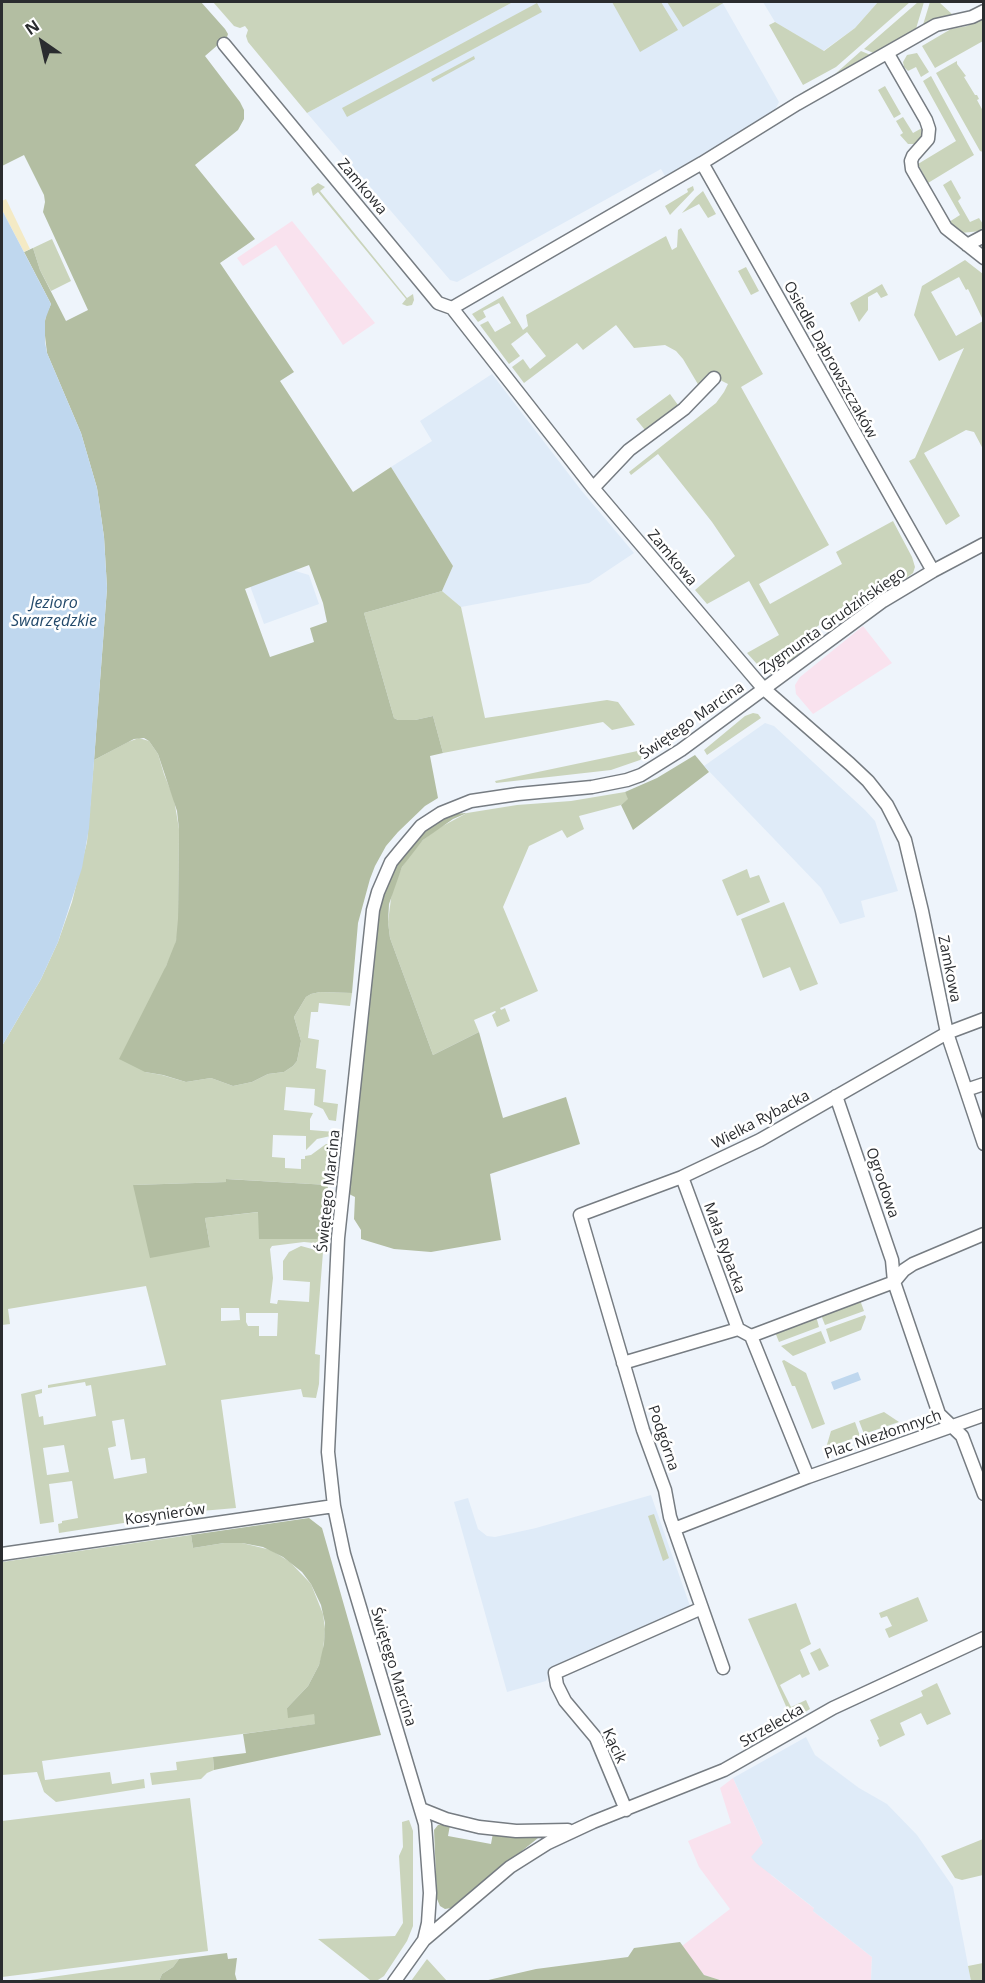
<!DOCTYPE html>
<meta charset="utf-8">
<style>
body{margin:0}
#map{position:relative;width:985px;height:1983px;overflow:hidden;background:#eef4fb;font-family:"Open Sans",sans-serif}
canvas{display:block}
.frame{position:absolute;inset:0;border:3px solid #2a2c2f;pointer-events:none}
.north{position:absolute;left:12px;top:12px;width:60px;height:60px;-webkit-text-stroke:4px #fff;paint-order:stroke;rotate:326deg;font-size:16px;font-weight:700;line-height:24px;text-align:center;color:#2a2c2f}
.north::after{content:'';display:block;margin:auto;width:21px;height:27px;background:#2a2c2f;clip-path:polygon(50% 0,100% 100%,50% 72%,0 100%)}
</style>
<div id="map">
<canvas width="985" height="1983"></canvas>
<div class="frame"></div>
<div class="north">N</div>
</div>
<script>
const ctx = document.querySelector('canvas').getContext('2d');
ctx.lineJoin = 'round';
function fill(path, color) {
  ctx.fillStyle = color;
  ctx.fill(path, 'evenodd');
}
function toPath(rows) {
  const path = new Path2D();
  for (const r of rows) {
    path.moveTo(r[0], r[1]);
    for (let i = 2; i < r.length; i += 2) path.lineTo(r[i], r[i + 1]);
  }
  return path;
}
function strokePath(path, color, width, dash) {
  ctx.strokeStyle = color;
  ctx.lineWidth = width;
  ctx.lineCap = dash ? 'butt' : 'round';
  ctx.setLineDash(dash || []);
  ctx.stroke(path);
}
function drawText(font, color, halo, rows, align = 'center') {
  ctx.font = font + ' "Open Sans",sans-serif';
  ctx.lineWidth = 5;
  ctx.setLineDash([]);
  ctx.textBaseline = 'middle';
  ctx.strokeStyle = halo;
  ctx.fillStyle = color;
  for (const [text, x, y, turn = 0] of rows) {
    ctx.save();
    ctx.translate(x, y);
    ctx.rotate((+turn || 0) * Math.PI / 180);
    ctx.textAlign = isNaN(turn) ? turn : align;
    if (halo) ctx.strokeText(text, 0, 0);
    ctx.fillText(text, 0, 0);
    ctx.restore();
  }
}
const commercial = toPath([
 [292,221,375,323,343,345,276,245,243,266,237,258],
 [863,626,892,663,813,714,796,694,795,685,800,677],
 [733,1778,763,1843,771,1875,815,1909,813,1911,872,1957,871,1981,723,1981,704,1975,682,1946,730,1909,699,1867,688,1841,731,1823,720,1788]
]);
const built = toPath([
 [513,2,722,2,779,102,773,114,665,176,661,169,457,282,450,280,307,113],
 [763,2,878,2,855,28,823,51,775,22],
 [492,374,581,490,634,553,589,583,461,607,442,591,453,566,391,467,432,441,420,421],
 [292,570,309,575,319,604,264,624,250,586],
 [765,723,774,726,865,810,875,821,898,891,861,901,865,917,840,924,821,888,704,766],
 [651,1495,690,1606,552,1669,546,1681,507,1692,454,1502,468,1498,478,1529,487,1536,495,1537,536,1528],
 [806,1737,815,1755,859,1788,887,1804,917,1835,953,1887,971,1981,871,1981,872,1957,813,1911,814,1908,756,1863,751,1857,763,1843,733,1778]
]);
const green = toPath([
 [213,2,513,2,307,113,248,42,246,36,248,30,245,26,240,28,234,26],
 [612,2,661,2,678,30,640,52],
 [667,2,725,2,683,27],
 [878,2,910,2,836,67,803,85,769,25,775,22,824,51,855,28],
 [918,2,924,2,915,32,876,54,864,49],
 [930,2,939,2,953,15,938,18,922,28],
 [537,3,542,12,347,117,342,108],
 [981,19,983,23,983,41,935,68,922,46,951,29,967,26],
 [861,51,873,56,805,95,803,92,835,74],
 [917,53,929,72,921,77,916,67,908,71,904,67,903,62,907,55],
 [474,56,475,59,433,82,431,79],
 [957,61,957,64,966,76,964,77,975,95,977,95,979,99,977,100,983,111,983,152,980,151,936,73],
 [931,76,974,155,928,183,918,164,956,141,923,81],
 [885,86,901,114,894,118,878,90],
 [903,117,913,133,922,128,921,139,915,144,908,144,900,135,903,133,896,121],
 [951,180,961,198,958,201,970,222,979,218,983,224,981,231,961,233,949,222,960,215,943,185],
 [318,183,325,187,320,191,407,298,413,294,414,300,412,305,407,306,402,304,406,299,318,192,313,196,311,188],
 [693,186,694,190,670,215,665,206,688,192,687,189],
 [703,191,716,214,708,218,699,204,682,213,696,197],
 [681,228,763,374,741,387,829,545,759,584,770,604,842,564,836,552,893,521,912,557,915,567,913,573,898,584,890,575,858,596,795,643,801,653,771,674,766,674,747,653,779,635,749,581,707,604,695,590,735,556,712,522,658,454,631,475,629,472,716,403,724,392,728,384,708,374,699,386,683,359,676,351,665,345,634,348,616,325,583,350,577,343,524,383,512,367,523,359,530,369,546,356,527,332,511,344,520,356,509,364,480,325,488,321,495,332,511,323,499,303,483,311,486,317,478,322,472,314,503,296,523,330,528,326,526,315,666,236,672,250,677,247,678,230],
 [52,239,71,281,51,291,40,270,33,248],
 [965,260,983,274,983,320,970,293,968,289,966,290,959,277,931,292,956,336,983,321,983,449,974,432,966,430,924,453,960,516,946,525,909,461,915,458,964,348,939,361,914,315,922,286],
 [746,267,759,291,751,295,738,271],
 [882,284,888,295,881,298,877,292,868,297,868,310,859,322,850,303],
 [670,394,678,405,645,430,636,419],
 [442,591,461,607,485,718,607,700,618,702,635,725,612,730,603,722,443,753,433,716,415,720,398,720,394,718,364,613],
 [753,713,758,714,761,718,707,755,704,750,745,716],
 [139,738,149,741,158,754,164,774,174,799,179,829,178,933,174,950,166,966,145,1072,162,1075,186,1082,211,1078,233,1086,252,1082,268,1074,284,1072,293,1066,297,1061,301,1041,294,1017,306,997,311,994,320,992,352,993,350,1006,319,1003,318,1012,311,1012,308,1038,319,1040,316,1068,326,1070,323,1102,338,1104,336,1121,329,1120,323,1109,314,1105,315,1089,286,1087,284,1110,313,1113,310,1119,310,1130,335,1132,335,1135,317,1139,306,1150,306,1136,273,1135,272,1157,285,1158,285,1168,301,1169,301,1159,305,1159,305,1156,311,1155,326,1144,332,1145,328,1185,227,1179,226,1182,133,1185,210,1247,205,1218,259,1212,259,1239,324,1239,324,1244,304,1242,272,1246,270,1249,273,1278,270,1303,277,1304,278,1300,309,1302,310,1282,283,1280,283,1261,289,1252,301,1246,323,1252,315,1354,320,1355,319,1384,316,1398,303,1397,301,1389,221,1400,236,1508,201,1511,59,1533,58,1524,62,1523,62,1521,78,1518,72,1481,49,1484,54,1522,40,1524,21,1394,42,1389,42,1393,35,1395,39,1417,43,1416,44,1425,96,1416,91,1385,86,1386,85,1382,48,1388,48,1385,166,1365,146,1286,8,1309,10,1324,2,1325,2,1046,41,979,58,942,72,902,87,842,94,760,128,742],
 [221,1308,239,1308,240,1320,221,1321],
 [246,1313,278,1313,277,1336,259,1336,259,1326,248,1326,246,1322],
 [124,1419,131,1460,145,1458,147,1473,114,1479,108,1448,116,1446,112,1421],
 [64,1445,69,1472,47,1475,43,1448],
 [647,749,646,755,640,760,611,770,496,783,495,781],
 [625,792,629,799,621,805,579,816,584,829,567,838,562,830,529,846,503,907,538,991,500,1008,501,1010,505,1008,510,1021,497,1027,492,1015,496,1012,495,1011,474,1020,479,1032,433,1055,390,938,388,922,392,891,402,867,410,855,423,840,437,829,467,813,517,805,571,801],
 [747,869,750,878,759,875,770,902,737,916,722,880],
 [784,902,818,984,800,991,790,967,763,978,741,919],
 [860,1300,864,1311,825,1325,821,1315],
 [865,1315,866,1317,861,1330,830,1342,826,1329],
 [816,1316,819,1327,779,1342,775,1332],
 [821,1331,826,1343,793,1356,781,1346],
 [784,1360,806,1373,825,1424,812,1429,795,1386,792,1386,782,1361],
 [884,1412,899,1422,864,1434,859,1421],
 [855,1422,860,1436,826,1448,831,1431],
 [654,1514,669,1558,663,1561,648,1516],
 [191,1535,193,1548,224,1543,242,1543,271,1550,290,1562,311,1584,323,1614,325,1629,323,1652,319,1665,308,1686,287,1708,314,1714,316,1724,42,1761,45,1780,110,1772,112,1784,144,1779,145,1788,56,1802,44,1792,37,1772,2,1775,2,1562],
 [918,1597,928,1621,889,1638,885,1629,892,1626,887,1616,881,1618,879,1613],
 [796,1603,811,1644,800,1650,810,1674,802,1678,800,1674,780,1685,791,1707,806,1700,810,1709,792,1720,748,1619],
 [820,1648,829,1666,819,1671,810,1653],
 [937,1683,951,1714,927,1725,921,1713,900,1723,905,1735,880,1747,877,1740,879,1739,870,1720,923,1696,921,1691],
 [213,1757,214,1770,207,1773,201,1779,152,1785,150,1773,177,1770,176,1762],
 [190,1798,208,1951,2,1977,2,1821],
 [409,1820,413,1831,413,1926,407,1941,384,1976,378,1980,370,1980,318,1939,395,1936,403,1923,399,1856,403,1847,402,1822],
 [983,1839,983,1875,962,1880,955,1878,941,1856],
 [179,1959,173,1967,162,1974,159,1981,16,1982],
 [427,1959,447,1981,411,1981],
 [983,1963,983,1981,971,1981,968,1966]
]);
const forest = toPath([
 [2,2,201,2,225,29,228,34,227,37,205,56,240,102,244,110,244,119,238,130,195,165,255,239,220,263,294,372,280,381,353,492,391,467,453,566,442,591,364,613,394,718,398,720,415,720,433,716,443,753,430,756,438,798,425,806,398,832,386,846,375,866,370,879,358,923,352,993,320,992,311,994,306,997,294,1017,301,1041,297,1061,293,1066,284,1072,268,1074,252,1082,233,1086,211,1078,186,1082,163,1075,145,1072,119,1059,166,966,176,941,178,919,179,829,177,811,158,754,149,741,144,738,134,739,94,760,107,588,104,537,97,488,81,433,47,353,44,327,46,315,51,304,24,252,33,248,40,270,66,321,88,310,43,212,45,202,44,195,24,155,2,166],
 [309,565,323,603,327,622,310,628,314,642,270,657,245,589],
 [695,755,709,772,633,830,621,805,628,799,625,792,657,778],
 [467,813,453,819,423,840,402,867,389,904,388,922,390,938,433,1055,479,1032,503,1118,566,1097,580,1144,490,1174,501,1240,431,1252,394,1249,361,1239,361,1230,354,1219,355,1197,347,1193,377,909,393,868,418,834,437,819,453,814],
 [226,1179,328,1185,324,1239,259,1239,258,1212,205,1218,210,1247,150,1258,133,1185,226,1182],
 [309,1518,322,1528,381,1735,214,1770,213,1757,246,1753,243,1734,315,1724,314,1714,288,1718,287,1708,308,1686,319,1665,324,1644,325,1623,321,1605,311,1584,302,1572,283,1557,263,1547,242,1543,224,1543,193,1548,191,1535],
 [438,1825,450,1825,448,1836,491,1844,493,1833,532,1835,538,1838,451,1908,445,1909,440,1906,437,1899,434,1830],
 [680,1942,704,1975,723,1981,484,1981,536,1969,628,1957,634,1948],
 [227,1953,228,1959,237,1958,235,1974,237,1981,159,1981,162,1974,173,1967,179,1959]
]);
const sand = toPath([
 [6,199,30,249,24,252,2,210,2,201]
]);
const water = toPath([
 [2,210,51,304,45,320,45,342,47,353,81,433,97,488,104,537,107,588,89,828,82,868,58,942,41,979,2,1046],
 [858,1372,861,1380,834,1390,831,1382]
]);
const minor = toPath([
 [224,44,438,303,452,308,593,488,751,674,763,688,850,764,868,781,887,805,905,840,922,911,947,1033,984,1144],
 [888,54,926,120,929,129,928,139,913,156,911,161,912,169,946,228,984,258],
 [702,163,933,571],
 [967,245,984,236],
 [452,308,702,163,797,104,936,25,972,17,984,11],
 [593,488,629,450,684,409,714,378],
 [966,1090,984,1084],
 [836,1096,892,1260,894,1282,939,1414,962,1436,984,1494],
 [682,1177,738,1329],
 [751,1336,894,1282,904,1270,913,1264,984,1234],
 [623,1363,738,1329,751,1336,808,1477],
 [674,1529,808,1477,984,1415],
 [2,1554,334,1506],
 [723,1668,670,1517,665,1490,643,1430,580,1215,682,1177,760,1140,947,1033,984,1019],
 [421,1809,446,1819,479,1827,516,1831,568,1830],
 [626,1810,596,1738,565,1701,557,1685,555,1673,702,1608],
 [424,1940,428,1923,430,1893,425,1824,344,1554,334,1506,328,1452,338,1238,373,910,378,892,391,862,400,851,421,826,441,813,471,801,518,794,592,787,627,780,641,775,681,750,883,601,933,571,984,544],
 [394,1982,424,1940,510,1867,548,1843,593,1822,724,1770,833,1708,984,1638]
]);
const streetNames = [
 ["Zamkowa",362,187,50],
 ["Osiedle Dąbrowszczaków",830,360,61],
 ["Zamkowa",672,558,50],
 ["Zygmunta Grudzińskiego",833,621,-35],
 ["Świętego Marcina",692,721,-35],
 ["Zamkowa",949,969,79],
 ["Wielka Rybacka",761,1120,-28],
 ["Ogrodowa",882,1183,71],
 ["Świętego Marcina",329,1191,-84],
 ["Mała Rybacka",724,1248,70],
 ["Plac Niezłomnych",883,1435,-19],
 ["Podgórna",663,1438,71],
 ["Kosynierów",165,1515,-8],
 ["Świętego Marcina",393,1667,73],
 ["Strzelecka",772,1726,-30],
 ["Kącik",614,1746,65]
];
const waterNames = [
 ["Jezioro",54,603],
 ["Swarzędzkie",54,621]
];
fill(commercial, '#f9e2ee');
fill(built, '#dfebf8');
fill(green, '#cad4bb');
fill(forest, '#b3bea2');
fill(sand, '#f4eac5');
fill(water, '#bfd7ee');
strokePath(minor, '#767c82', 15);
strokePath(minor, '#fff', 12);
drawText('15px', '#2a2c2f', '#fff', streetNames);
drawText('italic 16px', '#244a6b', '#fff', waterNames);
</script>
